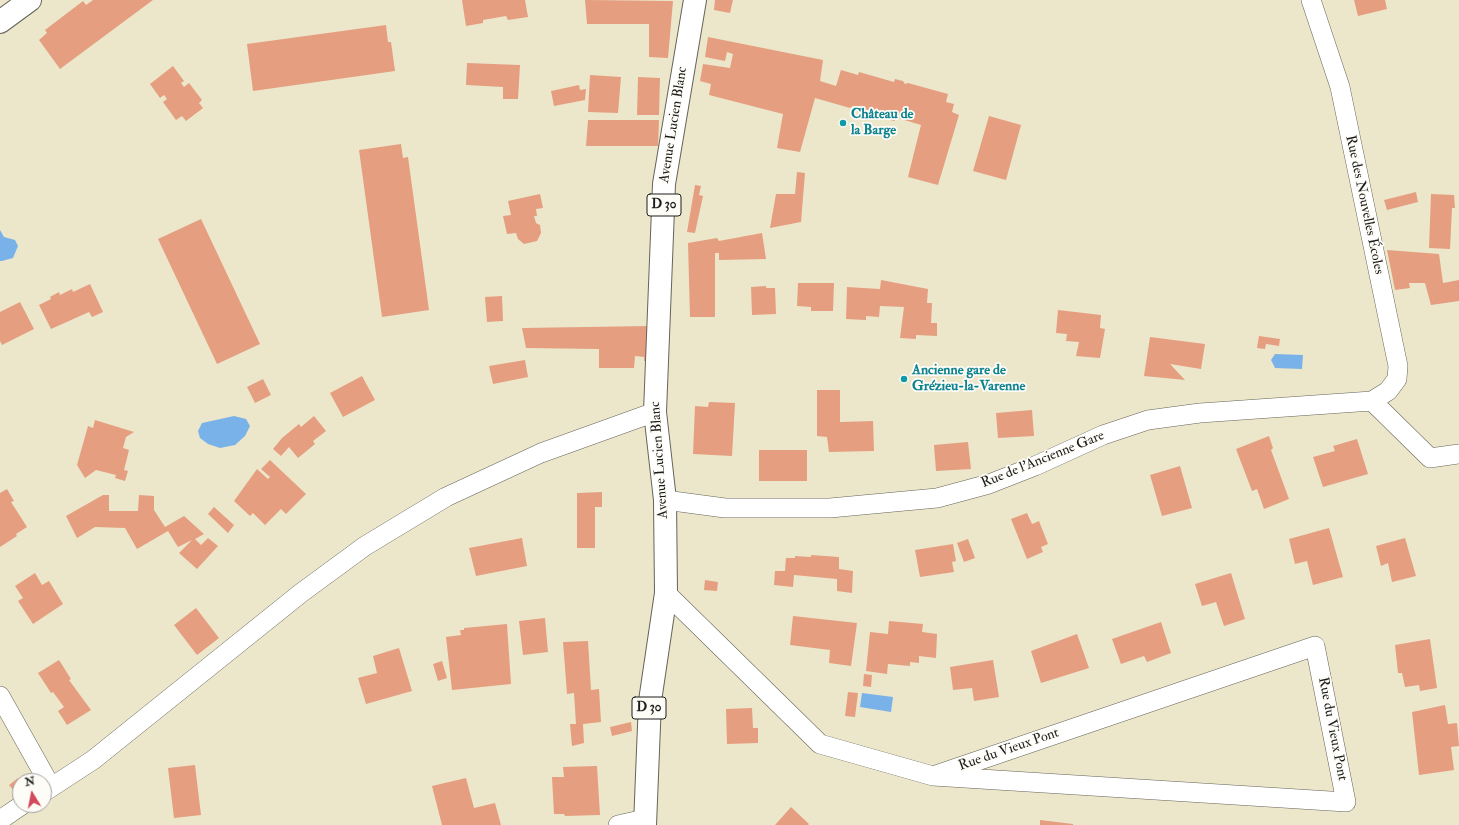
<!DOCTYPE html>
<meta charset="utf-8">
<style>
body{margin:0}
#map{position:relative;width:1459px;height:825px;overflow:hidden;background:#ece7ca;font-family:"IM FELL Double Pica",serif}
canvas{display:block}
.north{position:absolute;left:12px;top:773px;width:40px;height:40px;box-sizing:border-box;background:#fdfcf7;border:1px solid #a3a29f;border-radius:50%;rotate:350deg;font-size:11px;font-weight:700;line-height:16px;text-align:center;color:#1c1c1c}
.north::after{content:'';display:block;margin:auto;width:14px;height:18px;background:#d1495b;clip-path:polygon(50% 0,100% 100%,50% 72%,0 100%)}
</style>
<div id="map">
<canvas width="1459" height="825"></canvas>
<div class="north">N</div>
</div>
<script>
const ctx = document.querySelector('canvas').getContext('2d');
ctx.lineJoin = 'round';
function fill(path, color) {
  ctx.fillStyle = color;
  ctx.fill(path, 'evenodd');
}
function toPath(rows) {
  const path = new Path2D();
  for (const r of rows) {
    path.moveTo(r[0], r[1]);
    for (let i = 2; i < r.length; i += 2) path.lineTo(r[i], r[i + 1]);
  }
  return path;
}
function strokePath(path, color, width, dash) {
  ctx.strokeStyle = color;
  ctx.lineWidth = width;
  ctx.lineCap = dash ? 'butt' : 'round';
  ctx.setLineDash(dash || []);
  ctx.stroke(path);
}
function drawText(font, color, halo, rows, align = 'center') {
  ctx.font = font + ' "IM FELL Double Pica",serif';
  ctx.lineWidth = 3.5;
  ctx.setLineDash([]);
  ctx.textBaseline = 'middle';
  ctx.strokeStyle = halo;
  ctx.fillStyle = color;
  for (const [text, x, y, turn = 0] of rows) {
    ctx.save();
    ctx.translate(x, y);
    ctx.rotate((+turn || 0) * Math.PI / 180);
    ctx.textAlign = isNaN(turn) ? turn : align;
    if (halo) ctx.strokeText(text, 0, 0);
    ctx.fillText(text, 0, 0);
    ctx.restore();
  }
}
const water = toPath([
 [0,230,4,237,15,240,18,246,13,258,2,261,0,261],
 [1275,354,1303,355,1302,369,1275,368,1271,360],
 [234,416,246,419,250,426,245,436,235,445,220,448,208,444,200,438,198,431,202,423],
 [862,693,893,697,891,712,860,707]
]);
const building = toPath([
 [93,0,153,0,60,69,39,40,47,33,45,30,83,1,86,5],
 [462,0,525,0,528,17,508,20,506,16,483,20,483,23,466,26],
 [585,0,673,1,668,58,649,57,649,24,587,24],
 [715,0,733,0,730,13,714,10],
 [1354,0,1385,0,1387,9,1358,16],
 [386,25,388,42,391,42,395,71,253,91,247,44],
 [708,37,823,60,820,81,836,86,841,70,858,75,859,72,894,82,895,79,903,81,905,84,908,83,948,94,946,102,954,104,952,112,959,115,938,185,908,177,921,125,898,118,894,121,884,118,881,114,853,106,850,108,815,98,800,152,777,148,783,114,709,95,711,84,700,81,703,64,730,68,733,54,727,52,725,61,705,57],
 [467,63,520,65,518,99,503,99,503,87,466,85],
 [173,66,184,81,181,83,184,87,189,83,202,100,199,103,203,108,186,121,182,116,176,120,163,102,167,99,164,95,160,98,150,84],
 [590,75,621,77,618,113,588,112],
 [638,77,660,78,659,115,637,115],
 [579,85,580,90,586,89,585,100,554,106,551,91],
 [989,116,1021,125,1006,180,973,171],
 [588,120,659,120,658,146,586,146],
 [401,144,403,158,408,157,429,310,382,317,359,150],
 [797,172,805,173,801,222,770,228,776,194,795,194],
 [695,185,701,186,699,195,703,196,695,233,687,232],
 [1416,192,1418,202,1387,210,1384,200],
 [540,194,543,208,536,209,537,216,534,216,536,223,540,225,541,233,537,241,524,244,518,239,516,233,507,234,503,216,511,215,508,201],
 [1431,194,1454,195,1455,208,1452,208,1450,249,1429,248],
 [201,219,260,344,217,364,158,239],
 [762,233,766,259,719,260,719,253,715,253,715,317,690,317,688,243,717,238,719,241],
 [1387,250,1439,254,1443,283,1459,280,1459,301,1431,305,1425,283,1409,283,1410,288,1395,290],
 [881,280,928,289,927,303,932,303,931,323,937,323,937,336,916,335,916,339,900,338,904,307,880,306,879,317,866,316,866,320,846,319,847,287,880,289],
 [798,283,834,283,833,311,811,311,811,307,797,306],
 [90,284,103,312,92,317,89,312,51,329,39,305,51,299,50,297,59,292,60,295,72,289,73,292],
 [766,286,766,288,775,288,776,314,752,315,751,287],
 [502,296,503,321,487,322,485,297],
 [20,302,34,329,2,345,0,341,0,312],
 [1058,310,1101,315,1100,328,1105,329,1100,358,1076,356,1079,342,1066,341,1067,334,1056,333],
 [650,326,649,361,644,361,644,357,635,356,634,368,599,368,599,349,526,348,522,328],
 [1259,336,1280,339,1279,346,1266,344,1265,349,1257,348],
 [1150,337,1205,344,1201,369,1170,364,1185,380,1144,376],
 [525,360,528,377,493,384,489,366],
 [362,376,375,400,343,417,330,393],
 [263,379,271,395,255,403,247,387],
 [817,390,840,390,840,422,873,421,874,451,829,452,827,437,817,436],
 [709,402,735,403,732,456,693,454,695,406,708,407],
 [1032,410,1034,436,998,438,996,413],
 [314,416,326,431,313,441,315,444,298,458,289,447,281,456,273,449,282,438,299,424,301,427],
 [95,420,134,432,126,437,123,448,129,450,124,470,128,471,125,481,115,478,116,475,96,470,85,478,77,465,88,426,93,428],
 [1269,436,1273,448,1271,450,1289,499,1264,509,1257,489,1252,491,1236,449],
 [1357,439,1368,474,1323,487,1313,457,1335,451,1333,446],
 [968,442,971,469,936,471,934,445],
 [759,450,807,450,807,481,759,481],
 [270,460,306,494,286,514,281,509,265,525,253,513,250,516,234,501,257,469,268,479,270,477,261,469],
 [1180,466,1192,508,1162,516,1150,475],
 [7,489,14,501,11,502,27,527,16,534,17,536,0,547,0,493],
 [602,492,602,507,595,507,595,548,577,548,577,493],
 [103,495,109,495,109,511,138,511,139,495,154,496,154,510,165,527,184,516,204,534,195,539,201,545,208,538,218,546,197,569,179,553,192,540,178,547,168,531,137,549,125,528,95,527,77,538,66,516],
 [214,507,234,525,228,533,208,514],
 [1027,513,1032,524,1039,521,1048,544,1041,547,1043,552,1027,559,1011,519],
 [1329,528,1343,577,1313,585,1307,561,1295,564,1289,539],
 [522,538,527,566,476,576,469,548],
 [1405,538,1416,576,1392,582,1388,563,1381,566,1376,546],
 [968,539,975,558,964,562,957,543],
 [953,544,956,561,952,562,954,572,920,577,915,550],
 [811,555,839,557,839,569,853,571,852,593,837,591,837,579,794,575,793,587,774,585,775,571,785,571,786,558,795,558,795,556,811,557],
 [35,573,42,585,49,581,63,604,33,624,18,601,23,598,15,586],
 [1231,573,1245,619,1224,626,1216,602,1202,606,1195,584],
 [705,580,718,582,717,591,704,590],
 [196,608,219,638,197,655,174,625],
 [793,616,857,623,851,666,829,663,830,650,790,645],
 [545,618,548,652,523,655,519,621],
 [889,621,923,624,922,632,937,634,936,658,919,656,919,663,910,662,910,666,888,664,887,674,866,671,870,632,888,634],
 [1161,622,1171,653,1147,662,1144,656,1121,664,1112,639],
 [507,624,511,684,452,690,446,637,461,635,460,630,464,630,464,628],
 [1077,634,1089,668,1041,683,1031,651],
 [1430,639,1437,688,1420,691,1419,685,1405,687,1402,673,1398,673,1395,645],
 [588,641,591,690,599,689,601,722,583,724,584,743,572,746,570,724,576,724,574,693,567,694,563,642],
 [399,648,412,691,366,704,358,678,377,673,373,656],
 [59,660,71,679,69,680,91,710,67,725,58,711,64,707,53,692,51,693,38,673],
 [993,660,999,697,974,701,972,688,953,690,950,667],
 [442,661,447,678,438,681,433,664],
 [864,674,872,675,871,687,863,686],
 [848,692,858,693,855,717,845,716],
 [1445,705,1448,724,1457,723,1459,746,1451,747,1454,770,1419,775,1412,712],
 [752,708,753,728,758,728,758,743,727,744,726,709],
 [631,722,632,731,612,736,610,727],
 [195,765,201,815,174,818,168,768],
 [597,766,600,815,565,816,564,814,554,814,552,777,564,777,563,767],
 [18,778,20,788,15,792,9,785],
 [466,778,474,808,495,803,501,825,442,825,432,786],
 [791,807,809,824,808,825,775,825],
 [1040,820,1073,824,1073,825,1040,825]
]);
const street = toPath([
 [1372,401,1430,458,1459,454],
 [665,500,725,508,830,508,937,498,989,484,1035,466,1103,435,1148,420,1200,413,1372,401,1388,391,1397,379,1398,366,1340,87,1311,0],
 [666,593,820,744,933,776,1346,802,1315,646,933,776],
 [0,696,51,787],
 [44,792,93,760,301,593,365,546,446,497,541,453,655,412],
 [0,820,22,805],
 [618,825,645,819]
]);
const secondary = toPath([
 [0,22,30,0]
]);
const primary = toPath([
 [645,825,650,701,666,593,665,500,655,412,664,184,695,0]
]);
const markers = [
 [843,123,4,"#0f9aa8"],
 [904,379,4,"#0f9aa8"]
];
const shields = [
 [664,205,34],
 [649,708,34]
];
const shieldNames = [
 ["D 30",664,205],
 ["D 30",649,708]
];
const cultureNames = [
 ["Château de",851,115],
 ["la Barge",851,131],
 ["Ancienne gare de",912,371],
 ["Grézieu-la-Varenne",912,387]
];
const streetNames = [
 ["Avenue Lucien Blanc",674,125,-81],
 ["Rue des Nouvelles Écoles",1364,205,78],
 ["Avenue Lucien Blanc",660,460,-94],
 ["Rue de l'Ancienne Gare",1043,460,-22],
 ["Rue du Vieux Pont",1332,729,79],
 ["Rue du Vieux Pont",1009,750,-19]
];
fill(water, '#79b2e9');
fill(building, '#e59e80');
strokePath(street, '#656359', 20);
strokePath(secondary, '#656359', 24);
strokePath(primary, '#656359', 24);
strokePath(street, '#fff', 19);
strokePath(secondary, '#fff', 22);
strokePath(primary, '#fff', 22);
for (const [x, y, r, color] of markers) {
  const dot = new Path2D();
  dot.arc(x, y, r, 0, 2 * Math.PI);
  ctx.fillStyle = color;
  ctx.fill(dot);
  strokePath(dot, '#fdfcf7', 1.5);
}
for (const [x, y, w] of shields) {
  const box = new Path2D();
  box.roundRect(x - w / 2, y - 11, w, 22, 3);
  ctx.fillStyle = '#fdfcf7';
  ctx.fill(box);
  strokePath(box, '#1c1c1c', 1);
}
drawText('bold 13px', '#1c1c1c', null, shieldNames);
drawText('bold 14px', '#0d838f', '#fdfcf7', cultureNames, 'left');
drawText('14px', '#1c1c1c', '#fdfcf7', streetNames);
</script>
